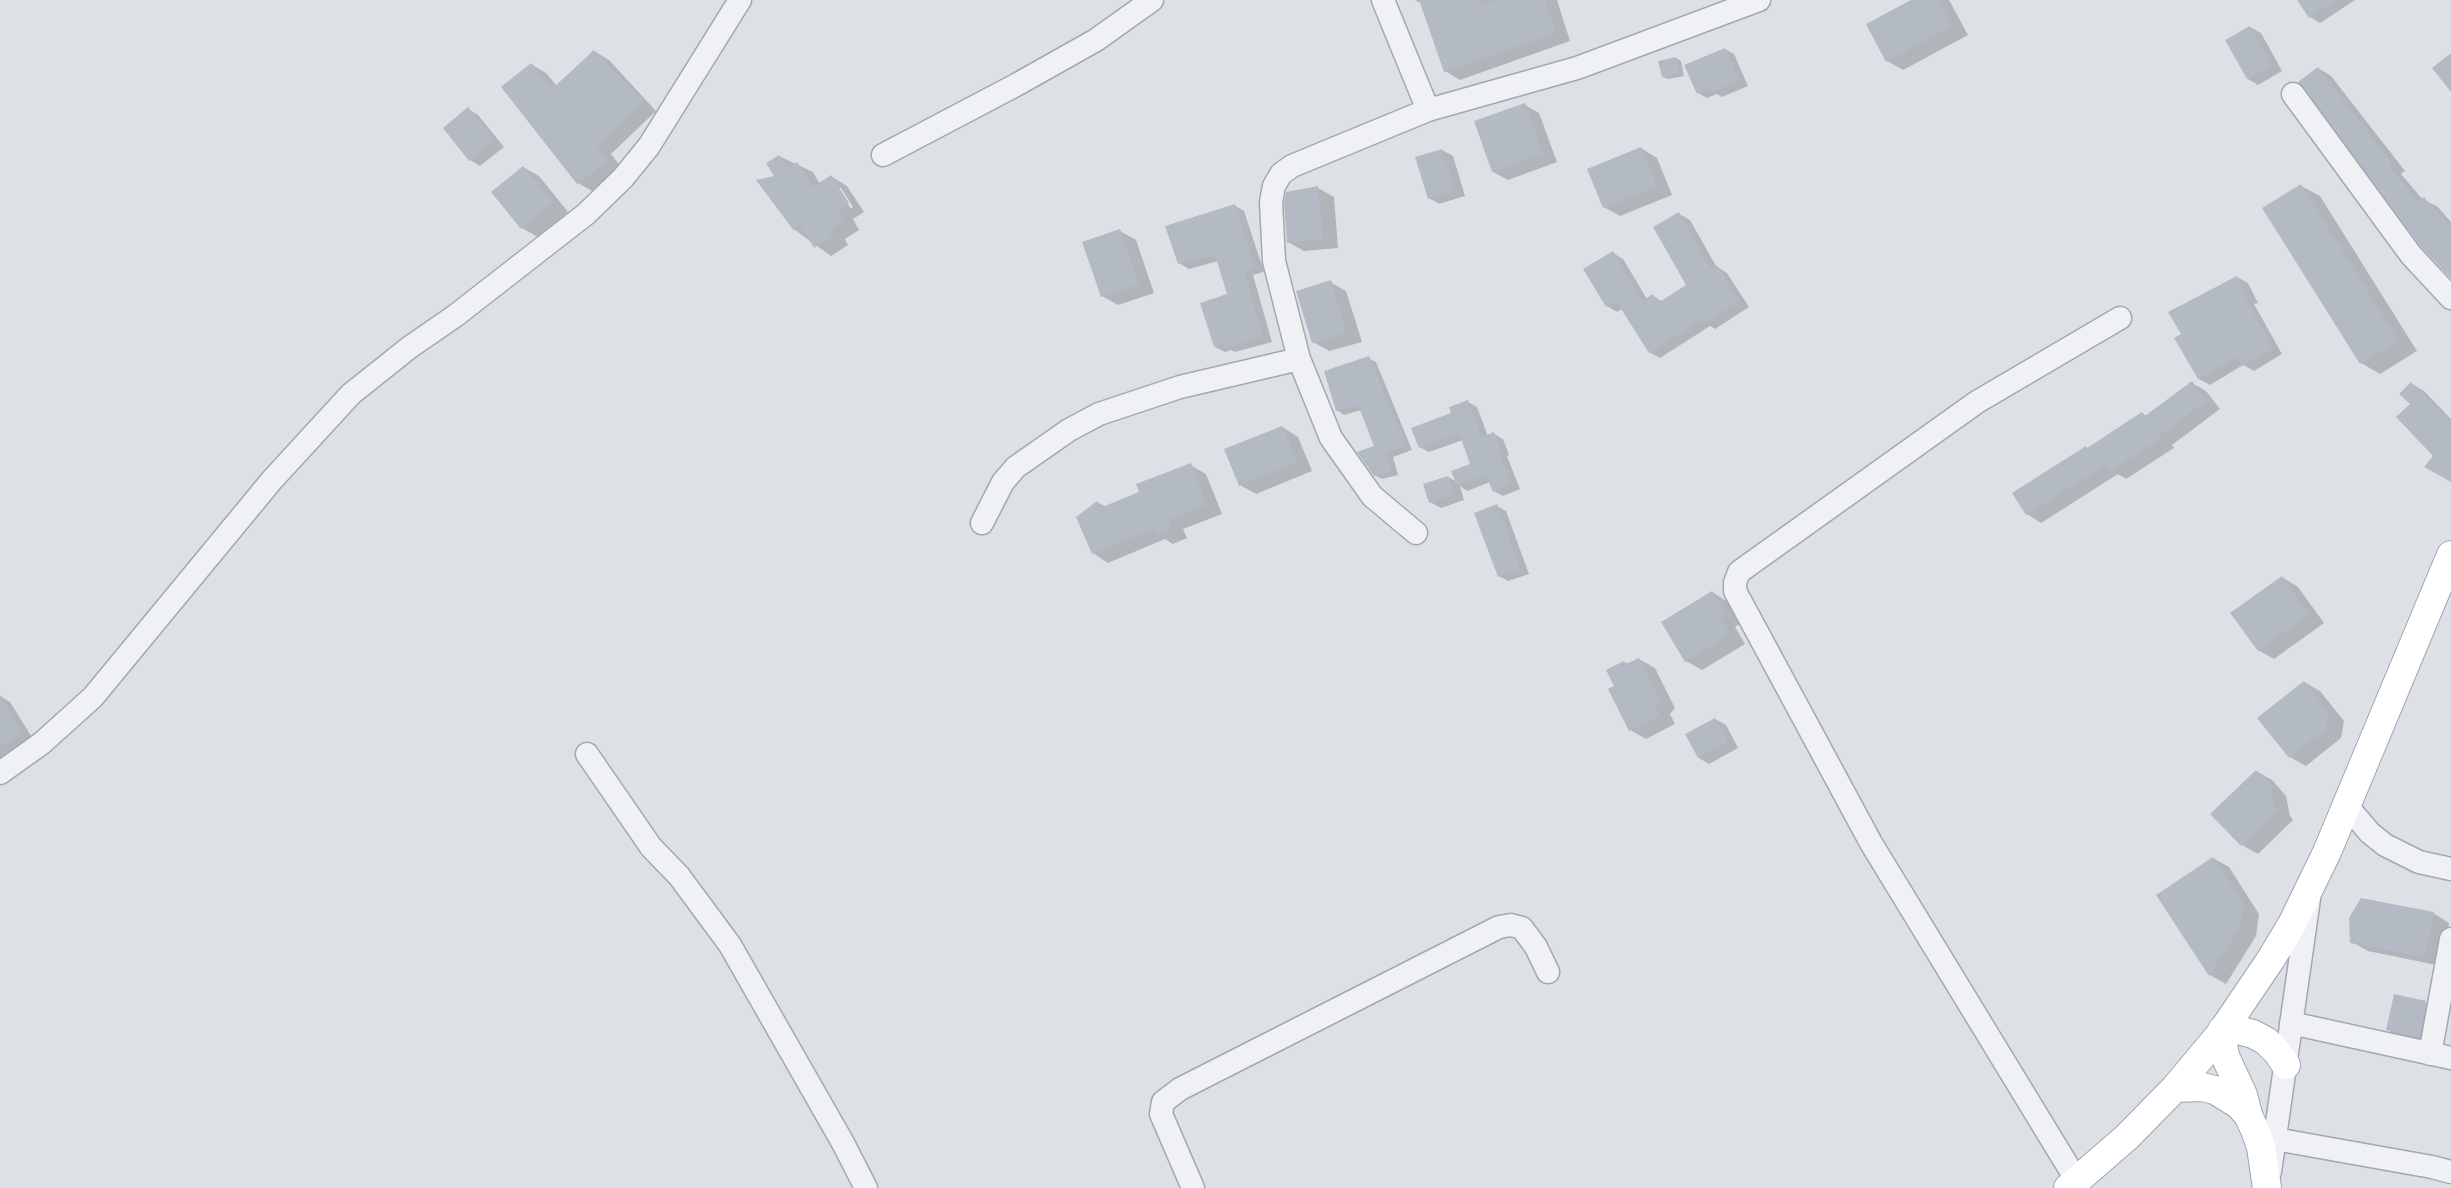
<!DOCTYPE html>
<style>
body{margin:0}
canvas{display:block;background:#dde1e6}
</style>
<canvas width="2451" height="1188"></canvas>
<script>
const ctx = document.querySelector('canvas').getContext('2d');
ctx.lineJoin = 'round';
function fill(path, color) {
  ctx.fillStyle = color;
  ctx.fill(path, 'evenodd');
}
function toPath(rows) {
  const path = new Path2D();
  for (const r of rows) {
    path.moveTo(r[0], r[1]);
    for (let i = 2; i < r.length; i += 2) path.lineTo(r[i], r[i + 1]);
  }
  return path;
}
function strokePath(path, color, width, dash) {
  ctx.strokeStyle = color;
  ctx.lineWidth = width;
  ctx.lineCap = dash ? 'butt' : 'round';
  ctx.setLineDash(dash || []);
  ctx.stroke(path);
}
const shadow = toPath([
 [1415,0,1557,0,1570,41,1460,80,1445,71,1422,4],
 [1913,0,1949,0,1968,35,1903,70,1887,61],
 [2298,0,2355,0,2320,23,2310,17],
 [2250,27,2261,33,2282,71,2258,85,2248,79],
 [1725,49,1734,54,1748,86,1722,97,1717,94,1707,98,1698,93],
 [594,51,609,60,656,111,611,154,622,168,592,191,578,183,531,64,546,73,557,86],
 [1676,58,1681,61,1684,76,1668,79,1663,77],
 [2318,68,2331,76,2405,171,2401,174,2423,200,2437,206,2451,222,2451,277],
 [1525,105,1539,113,1557,162,1508,180,1493,172],
 [468,109,478,115,504,147,480,166,470,160,444,128],
 [1641,148,1657,158,1672,195,1620,216,1604,207],
 [1442,150,1453,156,1465,196,1439,204,1429,198],
 [779,156,813,172,820,184,831,176,847,186,864,212,853,219,859,230,845,239,848,245,831,256,795,230,758,181,776,177],
 [838,188,841,188,853,207,851,209],
 [523,167,539,176,568,212,538,237,522,228],
 [2301,186,2320,196,2417,351,2380,374,2361,363,2264,209],
 [1318,188,1334,197,1338,248,1304,251,1288,242],
 [1235,206,1244,211,1264,272,1253,275,1272,342,1235,352,1231,350,1225,352,1215,347,1202,304,1228,295,1218,261,1189,269,1179,263],
 [1679,214,1690,220,1716,266,1727,273,1749,307,1715,329,1710,326,1660,358,1649,352,1622,309,1617,312,1607,306,1613,253,1623,259,1647,299,1653,296,1663,302,1688,285],
 [1120,231,1136,240,1154,293,1118,305,1102,296],
 [2237,277,2248,283,2258,303,2254,304,2282,354,2254,371,2243,365,2210,385,2199,379,2176,339,2182,335],
 [1330,282,1346,291,1362,342,1329,351,1313,342],
 [1368,358,1376,362,1412,450,1393,457,1398,475,1382,479,1374,475,1376,447,1361,410,1344,415,1337,410],
 [2192,383,2206,391,2220,409,2172,445,2174,448,2126,479,2118,474,2041,523,2027,514,2142,414,2147,416],
 [2412,384,2424,391,2451,419,2451,480,2434,456,2411,404],
 [1468,402,1477,407,1488,436,1494,434,1503,439,1509,455,1507,456,1520,489,1503,496,1494,491,1490,482,1467,491,1460,486,1464,500,1441,508,1430,502,1448,477,1457,482,1472,465,1463,440,1429,452,1420,447],
 [1282,427,1298,437,1312,471,1256,494,1240,485],
 [1190,465,1206,474,1222,514,1183,529,1187,538,1173,544,1165,539,1108,563,1093,553,1097,502,1106,507,1141,493],
 [1497,506,1506,511,1529,574,1508,581,1499,576],
 [2282,577,2298,587,2324,623,2274,659,2258,650],
 [1712,592,1728,602,1741,623,1735,627,1745,644,1702,670,1686,661],
 [1639,659,1655,668,1675,708,1670,714,1675,724,1646,739,1630,730,1624,662,1629,664],
 [2304,682,2320,691,2344,721,2341,738,2306,766,2290,757,2259,718],
 [0,696,10,702,33,739,0,766],
 [1715,719,1726,725,1738,748,1709,764,1699,758,1687,735],
 [2256,771,2272,780,2286,796,2290,816,2293,820,2258,854,2242,845],
 [2213,858,2229,867,2259,914,2256,936,2226,984,2210,975,2158,895],
 [2433,913,2449,923,2441,966,2368,951,2352,942],
 [2395,996,2426,1003,2436,1009,2430,1043,2398,1036,2388,1030]
]);
const building = toPath([
 [1419,0,1479,0,1480,6,1497,0,1545,0,1556,33,1444,72],
 [1911,0,1939,0,1952,26,1886,62,1866,24],
 [2297,0,2336,0,2309,18],
 [2250,26,2272,65,2247,79,2225,40],
 [1725,48,1739,80,1712,92,1710,88,1697,94,1684,65],
 [594,50,643,102,597,145,608,160,577,184,501,87,531,63,552,89],
 [2451,53,2451,92,2432,68],
 [1676,57,1680,73,1662,77,1658,61],
 [2318,67,2392,163,2389,166,2418,201,2424,197,2451,229,2451,279,2421,247,2298,82],
 [1525,103,1543,154,1492,172,1474,121],
 [468,107,495,141,469,161,443,128],
 [1641,147,1657,186,1603,208,1587,169],
 [1442,149,1455,190,1428,199,1415,157],
 [779,155,787,168,797,162,813,187,831,175,849,203,838,210,844,220,829,230,833,236,814,248,799,223,794,231,756,180,774,176,766,163],
 [523,166,553,202,521,229,491,192],
 [2301,184,2398,340,2360,364,2262,208],
 [1318,186,1323,239,1287,243,1284,203,1286,192],
 [1235,204,1255,267,1244,270,1263,337,1224,348,1223,344,1214,347,1200,303,1227,294,1215,255,1178,264,1165,226],
 [1679,212,1711,269,1717,265,1739,301,1703,324,1701,320,1649,353,1616,301,1606,307,1583,269,1613,251,1642,301,1653,294,1658,303,1686,285,1653,227],
 [1120,229,1139,284,1101,297,1082,242],
 [2237,276,2248,296,2245,298,2273,348,2242,366,2237,357,2198,379,2174,338,2181,334,2168,312],
 [1331,280,1346,333,1312,343,1296,291],
 [1369,356,1406,445,1386,453,1391,471,1374,476,1357,452,1374,446,1358,405,1336,411,1324,371],
 [2192,381,2206,401,2158,437,2160,439,2110,471,2106,465,2026,515,2012,493,2086,446,2087,448,2142,412,2145,416],
 [2411,382,2451,423,2451,482,2424,467,2433,456,2396,417,2410,404,2399,394],
 [1468,400,1482,437,1494,432,1501,450,1498,451,1512,484,1493,492,1486,475,1457,486,1451,471,1470,464,1459,433,1419,448,1411,428,1451,413,1449,407],
 [1282,426,1297,462,1239,486,1224,449],
 [1191,463,1207,505,1168,520,1172,529,1156,535,1154,529,1092,554,1076,517,1097,501,1100,508,1139,492,1136,484],
 [1448,476,1455,494,1429,503,1423,484],
 [1497,504,1520,569,1498,577,1474,513],
 [2282,576,2309,614,2258,651,2230,613],
 [1712,591,1726,614,1720,618,1730,634,1685,662,1661,622],
 [1639,658,1660,699,1655,705,1660,715,1629,731,1608,689,1614,686,1606,670,1624,661,1626,664],
 [2304,681,2328,711,2326,729,2289,758,2257,718],
 [0,695,23,733,0,747],
 [1715,718,1728,742,1698,758,1685,734],
 [2256,770,2271,785,2274,806,2278,810,2241,846,2210,814],
 [2213,857,2244,904,2240,926,2209,976,2156,895],
 [2361,898,2434,912,2425,957,2350,943,2349,918],
 [2394,994,2426,1001,2420,1038,2386,1030]
]);
const minor = toPath([
 [1383,0,1428,110],
 [2293,94,2411,255,2451,298],
 [883,155,1016,85,1096,40,1152,0],
 [982,523,1003,482,1016,467,1069,430,1099,414,1180,387,1299,359],
 [1416,533,1372,496,1331,438,1299,359,1274,261,1271,202,1274,186,1281,174,1292,166,1428,110,1577,68,1759,0],
 [587,754,651,847,679,876,730,945,843,1143,866,1188],
 [0,773,42,743,93,697,272,480,351,394,410,347,455,316,586,214,623,178,649,146,740,0],
 [2346,805,2370,833,2385,845,2419,862,2451,869],
 [2291,1023,2451,1058],
 [2430,1054,2451,939],
 [2275,1139,2432,1167,2451,1172],
 [2270,1172,2309,899],
 [2077,1181,1871,843,1735,591,1735,583,1739,572,1977,402,2120,318],
 [1193,1188,1161,1114,1163,1102,1180,1089,1499,927,1511,925,1522,928,1536,947,1548,972]
]);
const major = toPath([
 [2222,1030,2238,1030,2253,1034,2266,1041,2277,1052,2286,1065],
 [2221,1033,2225,1056,2243,1095,2248,1114],
 [2175,1088,2202,1087,2215,1090,2239,1105,2248,1115,2255,1130,2261,1147,2267,1188],
 [2068,1188,2127,1137,2175,1088,2221,1033,2271,959,2292,924,2327,852,2451,555]
]);
fill(shadow, '#0003');
fill(building, '#b4bac3');
strokePath(minor, '#a3a8b0', 25);
strokePath(major, '#9ca5b2', 30);
strokePath(minor, '#eff1f5', 22);
strokePath(major, '#fff', 28);
</script>
